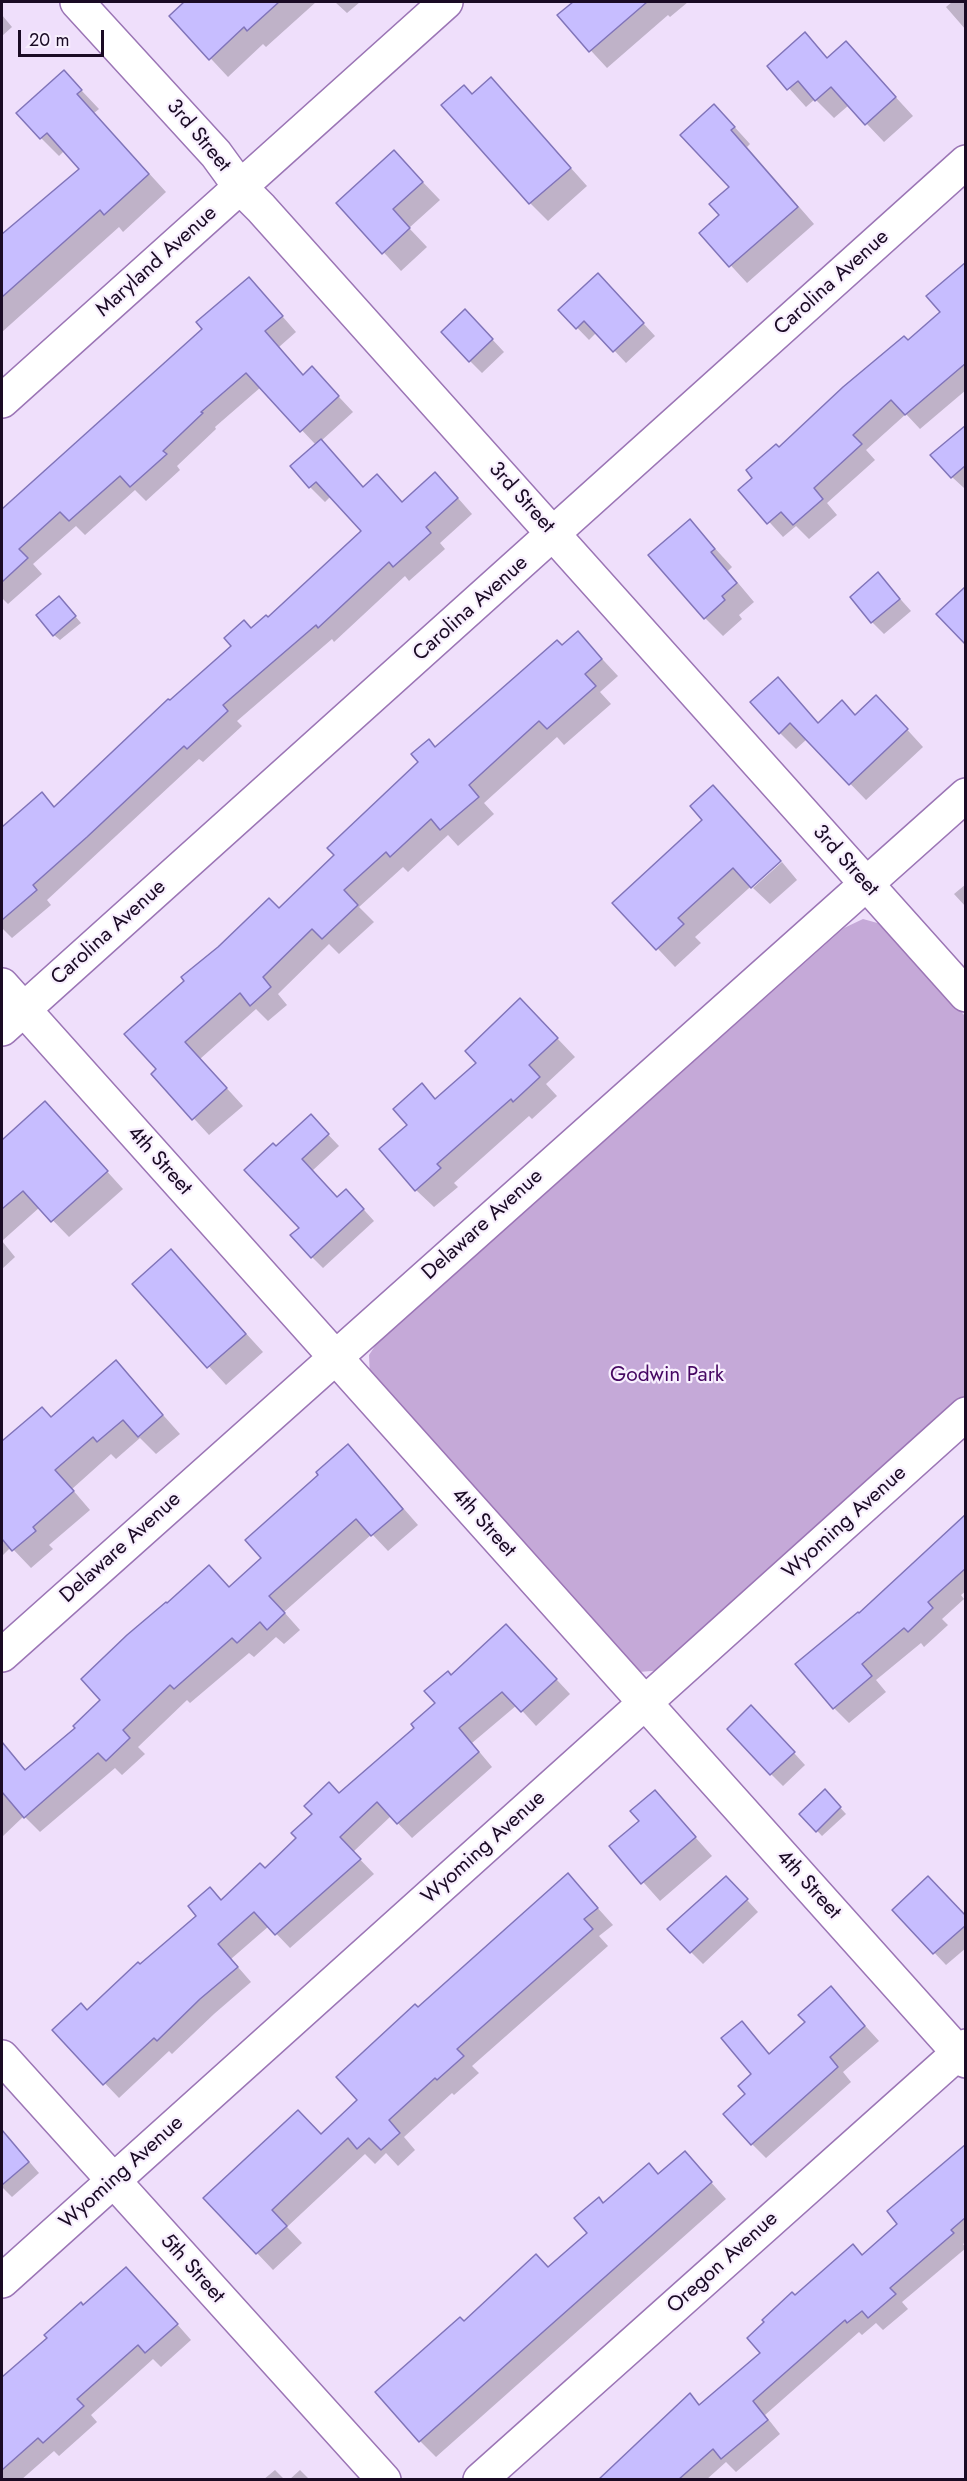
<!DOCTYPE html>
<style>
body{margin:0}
#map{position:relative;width:967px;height:2481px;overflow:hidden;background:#efdffb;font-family:Jost,sans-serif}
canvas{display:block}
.frame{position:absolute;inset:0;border:3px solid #1a0b24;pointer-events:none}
.scale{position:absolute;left:18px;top:30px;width:86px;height:27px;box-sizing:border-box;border:3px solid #1a0b24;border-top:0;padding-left:8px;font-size:18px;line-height:21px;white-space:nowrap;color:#1a0b24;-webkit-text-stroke:4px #f8effe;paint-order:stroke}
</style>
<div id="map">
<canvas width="967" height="2481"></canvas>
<div class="frame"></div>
<div class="scale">20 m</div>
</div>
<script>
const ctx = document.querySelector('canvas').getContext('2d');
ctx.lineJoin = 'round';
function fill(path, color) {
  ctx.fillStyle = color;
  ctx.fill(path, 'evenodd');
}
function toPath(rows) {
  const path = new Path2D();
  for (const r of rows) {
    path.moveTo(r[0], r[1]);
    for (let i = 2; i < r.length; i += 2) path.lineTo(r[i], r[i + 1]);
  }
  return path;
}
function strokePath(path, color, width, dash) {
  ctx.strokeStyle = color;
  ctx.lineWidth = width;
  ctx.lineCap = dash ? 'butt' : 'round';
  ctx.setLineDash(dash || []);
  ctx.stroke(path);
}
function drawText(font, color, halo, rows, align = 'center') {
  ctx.font = font + ' Jost,sans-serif';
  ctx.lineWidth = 4.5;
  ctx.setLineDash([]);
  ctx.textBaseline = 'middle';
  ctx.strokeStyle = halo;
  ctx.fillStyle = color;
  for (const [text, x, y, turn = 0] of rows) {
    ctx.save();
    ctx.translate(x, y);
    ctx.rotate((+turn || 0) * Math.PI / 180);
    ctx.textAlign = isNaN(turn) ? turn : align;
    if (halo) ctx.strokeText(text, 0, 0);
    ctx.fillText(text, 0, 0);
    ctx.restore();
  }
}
const green = toPath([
 [863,919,881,924,965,1016,965,1398,664,1670,639,1672,370,1377,369,1355,377,1343,844,928]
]);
const shadow = toPath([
 [186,2,316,2,266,47,263,44,228,77,171,16],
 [335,2,360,2,347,13],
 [576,2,688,2,670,17,668,15,607,68,559,16],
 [952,2,966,2,966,30,946,7],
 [2,15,12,27,2,36],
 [805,34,828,59,846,43,913,116,884,142,849,105,834,118,815,99,806,107,769,66],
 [64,72,99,109,94,113,166,192,123,232,119,227,2,332,2,237,82,169,65,150,59,156,41,138],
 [491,79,587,186,548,221,530,203,472,95],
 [730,122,750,144,747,147,814,224,747,283,701,233,721,215,731,187],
 [394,152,440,200,409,228,427,247,401,271,338,203],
 [966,278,966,390,920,429,906,414,866,450,875,460,827,503,837,515,809,539,796,526,783,537,740,490,754,478,779,449,942,312],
 [610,287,655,336,626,363,597,332,589,340,560,310],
 [263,294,296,332,279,347,304,376,326,383,353,412,321,441,364,488,392,491,403,503,450,489,472,514,440,543,445,549,409,581,405,576,334,642,332,639,237,721,242,726,203,762,199,759,47,900,51,905,12,938,2,928,2,829,42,794,55,808,251,630,268,619,363,531,331,496,325,502,310,487,316,445,261,387,215,427,216,429,177,466,180,470,146,501,135,490,85,535,76,526,33,564,42,574,8,604,2,598,2,512,204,329],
 [477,323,504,352,482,373,470,361],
 [966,432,966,487,964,488,952,477],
 [690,521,732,567,728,571,754,602,739,615,742,619,723,636,705,618],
 [878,574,911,611,884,634,872,622],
 [64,603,81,623,60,640,54,635],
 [578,633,618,676,600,692,611,704,564,745,557,737,484,803,494,814,458,846,448,835,408,872,403,867,359,907,374,922,339,954,329,944,278,994,287,1005,268,1021,256,1009,200,1059,243,1106,209,1135,153,1074,279,910,336,855,436,748],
 [778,679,819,724,856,716,892,713,923,747,866,800,807,739,796,749,780,733],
 [713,787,780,860,695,937,701,943,675,967,615,903,704,821],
 [782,862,797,880,770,904,753,888],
 [966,884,966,907,954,894],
 [538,1018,575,1057,546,1084,557,1096,532,1119,529,1116,454,1183,458,1187,434,1207,416,1190,409,1125,422,1085,436,1100],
 [45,1103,123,1189,69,1237,40,1207,2,1241,15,1257,2,1269,2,1141],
 [322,1128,339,1146,312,1171,338,1199,357,1202,374,1221,323,1268,312,1257,301,1228,276,1148],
 [171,1251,263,1352,226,1385,134,1284],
 [116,1362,180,1434,156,1454,140,1438,116,1459,111,1454,72,1489,90,1510,49,1545,53,1549,31,1568,11,1547,2,1556,2,1444,41,1409,51,1419],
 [363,1462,418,1525,388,1551,372,1534,284,1612,300,1630,284,1644,276,1637,254,1657,249,1653,190,1703,187,1700,138,1747,145,1754,122,1775,115,1768,40,1832,24,1816,2,1837,2,1753,6,1749,27,1771,230,1589],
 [966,1513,966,1591,961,1595,964,1599,942,1619,948,1625,924,1647,921,1643,876,1680,886,1692,849,1723,834,1708,859,1615],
 [520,1640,570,1694,536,1726,517,1705,472,1743,492,1767,412,1838,391,1816,353,1852,374,1874,290,1948,269,1926,231,1959,251,1982,214,2014,172,2054,169,2051,119,2098,54,2030,87,2012,222,1901,265,1870,339,1794,416,1728,437,1703,451,1677],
 [763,1719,805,1765,783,1786,771,1774],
 [825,1791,846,1814,822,1836,801,1814],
 [655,1792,712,1856,660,1901,612,1847,641,1821],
 [568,1875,613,1925,599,1936,608,1946,472,2066,479,2073,454,2095,452,2093,404,2137,415,2150,398,2166,386,2153,375,2164,365,2154,287,2227,302,2243,273,2270,205,2198,321,2135,359,2100,418,2009],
 [738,1890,758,1912,703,1964,691,1952],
 [894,1910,966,1918,966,1948,946,1965],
 [831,1988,879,2041,843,2072,851,2082,766,2158,752,2144,747,2094,753,2075,742,2023,770,2054,807,2023],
 [2,2130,39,2173,12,2197,2,2187],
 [966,2146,966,2242,963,2244,966,2248,902,2302,908,2309,883,2330,876,2323,862,2335,859,2332,765,2415,780,2434,736,2472,726,2462,706,2480,600,2480,690,2396,700,2406,762,2353,795,2297,863,2256,899,2224],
 [685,2153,726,2199,436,2457,420,2441,464,2323,548,2268,589,2233,603,2204,659,2175],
 [141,2283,191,2340,161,2367,153,2359,91,2415,97,2422,59,2456,54,2451,21,2480,2,2480,2,2407,8,2401,2,2393,2,2379,49,2338],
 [275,2470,285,2480,263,2480],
 [300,2470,310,2480,289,2480]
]);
const building = toPath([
 [184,2,279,2,247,31,244,27,209,60,169,16,184,2],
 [573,2,647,2,589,52,557,15,573,2],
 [805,32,827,58,846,41,896,97,865,125,831,87,815,101,798,81,787,90,767,66,805,32],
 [64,70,82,90,77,94,149,174,104,215,100,210,2,297,2,234,79,169,47,133,40,139,16,113,64,70],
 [491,77,571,168,529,204,441,105,464,85,472,94,491,77],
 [714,104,735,127,731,130,798,207,729,267,699,233,719,215,709,204,729,187,680,135,714,104],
 [394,150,423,182,393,209,410,228,382,254,336,203,394,150],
 [966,262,966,363,905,415,891,400,853,435,862,444,814,488,823,499,793,525,781,512,767,524,738,490,752,478,746,470,776,444,779,447,843,387,904,336,908,340,940,312,926,296,966,262],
 [598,273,644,323,613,352,584,321,576,329,558,310,598,273],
 [249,277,283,316,265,331,303,375,312,366,339,396,300,432,246,373,201,412,203,413,163,451,167,454,130,487,120,476,69,521,60,512,19,549,28,558,2,582,2,509,202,329,196,322,249,277],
 [465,309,493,339,469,362,441,332,465,309],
 [966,425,966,465,951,478,930,455,966,425],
 [321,439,363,487,377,474,402,502,435,472,458,498,426,527,431,533,393,567,389,562,318,628,316,625,223,705,228,711,187,749,184,746,87,837,33,885,37,890,2,920,2,827,42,792,54,807,168,699,170,700,231,646,224,638,244,620,251,628,266,615,268,617,361,531,316,482,309,488,290,466,321,439],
 [690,519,715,549,711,552,737,583,722,596,725,600,704,619,648,555,690,519],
 [878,572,900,599,871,623,850,597,878,572],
 [966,586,966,645,936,614,966,586],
 [59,596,76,616,53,636,36,615,59,596],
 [578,631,602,659,585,674,596,686,547,729,539,721,469,785,479,797,440,830,431,819,390,857,386,852,344,890,358,905,322,939,312,929,263,977,271,987,250,1006,240,993,185,1042,227,1088,192,1120,151,1074,156,1069,124,1034,184,981,181,977,218,947,269,898,279,908,334,855,327,848,418,762,411,754,429,739,435,747,557,640,562,645,578,631],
 [778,677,818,723,842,700,855,715,876,695,908,729,849,785,790,723,779,734,750,702,778,677],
 [713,785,781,861,751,888,733,868,678,918,684,924,656,950,612,903,702,820,690,806,713,785],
 [520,998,558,1038,529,1065,540,1077,513,1102,511,1099,437,1164,441,1168,415,1191,379,1149,407,1125,393,1109,422,1083,435,1099,476,1063,465,1051,520,998],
 [45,1101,108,1171,51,1222,23,1191,2,1209,2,1140,45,1101],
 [311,1114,329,1134,302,1159,337,1197,346,1189,364,1209,311,1258,290,1235,299,1228,244,1170,273,1143,276,1146,311,1114],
 [171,1249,246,1334,207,1368,132,1284,171,1249],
 [116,1360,163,1415,138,1437,123,1420,97,1442,93,1437,55,1470,74,1491,33,1527,36,1531,12,1551,2,1539,2,1441,42,1407,51,1417,116,1360],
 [348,1444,403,1509,371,1536,356,1519,269,1596,285,1613,267,1630,260,1622,237,1643,232,1638,174,1689,170,1685,123,1730,130,1738,106,1761,98,1753,24,1818,2,1792,2,1742,25,1770,75,1728,73,1726,100,1700,81,1679,127,1635,166,1602,167,1603,209,1565,229,1587,261,1558,245,1540,318,1475,316,1472,348,1444],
 [966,1514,966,1568,928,1602,933,1608,908,1632,904,1628,862,1664,872,1676,833,1709,795,1664,858,1612,859,1613,966,1514],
 [506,1624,557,1679,521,1712,502,1692,459,1728,479,1752,397,1824,377,1802,340,1837,361,1859,275,1935,254,1912,218,1944,238,1967,200,1999,157,2041,154,2038,103,2085,52,2030,81,2003,87,2010,138,1962,140,1964,196,1916,188,1906,210,1887,221,1900,260,1863,265,1868,296,1838,291,1833,312,1814,304,1806,329,1782,339,1793,414,1728,411,1724,435,1703,424,1691,448,1671,451,1675,506,1624],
 [751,1705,795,1752,770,1775,727,1729,751,1705],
 [825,1789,841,1807,816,1832,799,1814,825,1789],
 [655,1790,696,1837,641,1884,609,1846,639,1821,630,1811,655,1790],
 [568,1873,598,1908,584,1919,593,1929,457,2049,464,2056,437,2080,435,2078,389,2120,400,2133,381,2150,369,2138,357,2149,348,2138,272,2210,287,2226,256,2254,203,2198,298,2110,321,2134,357,2100,336,2077,415,2004,418,2007,568,1873],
 [726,1876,748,1899,690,1953,667,1929,726,1876],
 [928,1876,966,1916,966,1925,933,1954,892,1910,928,1876],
 [831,1986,865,2026,830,2057,838,2067,751,2145,723,2114,745,2094,738,2086,751,2074,721,2038,742,2021,769,2054,805,2022,798,2015,831,1986],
 [2,2130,29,2162,2,2185,2,2130],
 [966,2144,966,2217,951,2230,954,2233,890,2288,896,2294,868,2318,862,2311,847,2323,845,2320,753,2401,768,2420,721,2459,713,2449,678,2480,598,2480,690,2393,699,2405,760,2353,747,2338,764,2322,762,2320,792,2292,795,2295,853,2244,862,2255,897,2224,887,2211,966,2144],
 [685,2151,712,2182,419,2442,375,2392,460,2317,464,2321,536,2254,548,2267,587,2233,574,2218,599,2197,603,2203,649,2163,658,2174,685,2151],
 [126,2267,178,2324,145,2353,138,2345,77,2399,84,2406,43,2443,38,2438,2,2470,2,2377,47,2338,44,2335,81,2302,83,2305,126,2267]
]);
const street = toPath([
 [77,2,216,154,240,187,261,208,966,995],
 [2,401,446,2],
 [2,985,966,2061],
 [2,1029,966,162],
 [2,1655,966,795],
 [2,2057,384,2480],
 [2,2281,966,1414],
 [480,2480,966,2046]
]);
const streetNames = [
 ["3rd Street",198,136,50],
 ["Maryland Avenue",157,262,-42],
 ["Carolina Avenue",832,283,-42],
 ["3rd Street",521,498,48],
 ["Carolina Avenue",471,609,-42],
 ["3rd Street",845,861,48],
 ["Carolina Avenue",109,933,-42],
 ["4th Street",159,1161,48],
 ["Delaware Avenue",483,1225,-42],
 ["4th Street",483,1523,48],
 ["Wyoming Avenue",845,1523,-42],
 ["Delaware Avenue",121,1548,-42],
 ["Wyoming Avenue",484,1848,-42],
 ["4th Street",808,1885,48],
 ["Wyoming Avenue",122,2173,-42],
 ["Oregon Avenue",723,2263,-42],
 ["5th Street",192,2269,48]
];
const parkNames = [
 ["Godwin Park",667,1376]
];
fill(green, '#c5a9d8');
fill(shadow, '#0003');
fill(building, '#c7bdff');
strokePath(building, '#8174b9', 1.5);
strokePath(street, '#9b75b5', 36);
strokePath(street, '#fff', 33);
drawText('21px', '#1a0b24', '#f8effe', streetNames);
drawText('21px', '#460762', '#f8effe', parkNames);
</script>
